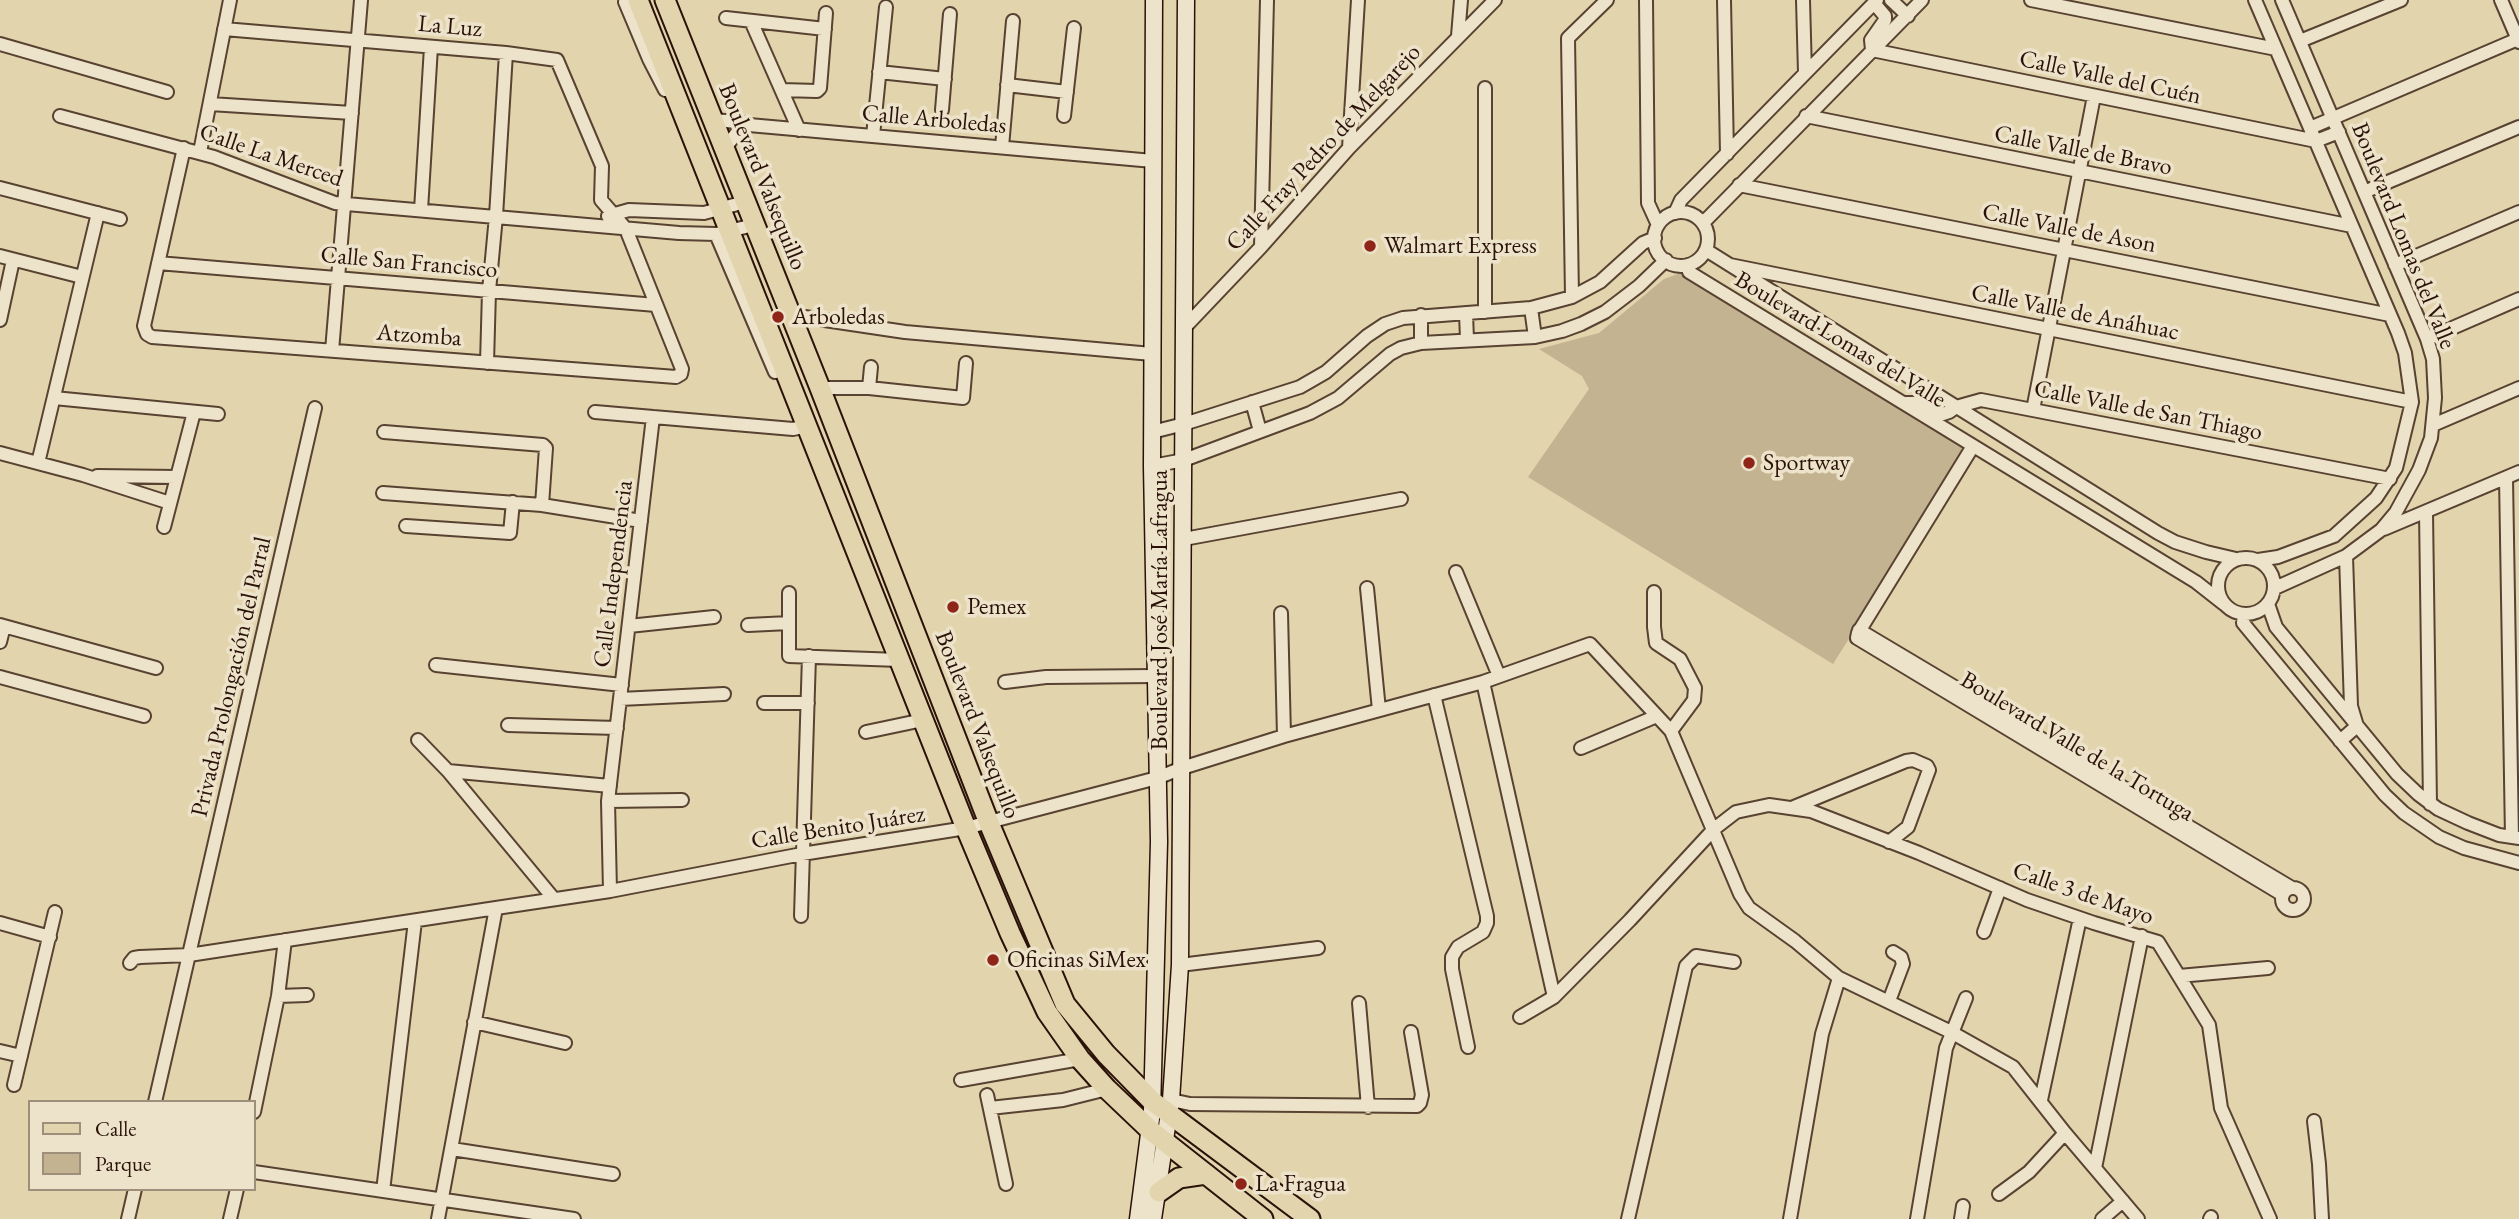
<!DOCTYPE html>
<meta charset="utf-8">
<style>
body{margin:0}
#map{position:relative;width:2519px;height:1219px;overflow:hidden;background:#e2d4ad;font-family:"EB Garamond",serif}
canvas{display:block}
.legend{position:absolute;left:28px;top:1100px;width:228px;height:91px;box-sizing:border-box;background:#ece3ca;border:2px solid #9e8f7c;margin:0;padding:9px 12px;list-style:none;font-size:21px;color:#2a1208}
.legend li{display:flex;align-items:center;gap:14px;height:35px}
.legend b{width:35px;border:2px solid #9e8f7c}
</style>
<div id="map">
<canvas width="2519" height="1219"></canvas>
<ul class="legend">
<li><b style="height:9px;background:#e2d4ad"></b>Calle</li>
<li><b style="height:19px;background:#c3b391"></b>Parque</li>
</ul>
</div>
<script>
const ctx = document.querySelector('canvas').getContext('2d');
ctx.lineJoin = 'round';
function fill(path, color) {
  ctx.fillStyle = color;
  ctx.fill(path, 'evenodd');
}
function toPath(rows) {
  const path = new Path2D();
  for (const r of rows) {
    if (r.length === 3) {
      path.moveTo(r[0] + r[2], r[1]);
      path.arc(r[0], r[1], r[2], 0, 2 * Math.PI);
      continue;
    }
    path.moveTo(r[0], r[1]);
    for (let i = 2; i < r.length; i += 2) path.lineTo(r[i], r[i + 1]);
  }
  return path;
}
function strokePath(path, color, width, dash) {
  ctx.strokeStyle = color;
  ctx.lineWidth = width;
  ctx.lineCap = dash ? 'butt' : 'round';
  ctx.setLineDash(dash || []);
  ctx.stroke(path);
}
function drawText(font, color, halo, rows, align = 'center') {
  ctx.font = font + ' "EB Garamond",serif';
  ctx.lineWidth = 7;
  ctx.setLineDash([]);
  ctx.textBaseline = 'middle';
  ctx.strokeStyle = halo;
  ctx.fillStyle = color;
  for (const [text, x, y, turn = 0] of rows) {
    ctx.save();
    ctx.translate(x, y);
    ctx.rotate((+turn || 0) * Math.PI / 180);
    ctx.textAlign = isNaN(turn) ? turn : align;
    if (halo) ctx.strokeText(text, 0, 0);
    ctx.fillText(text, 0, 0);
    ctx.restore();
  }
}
const green = toPath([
 [1683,272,1703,282,1969,449,1833,664,1528,477,1589,389,1582,376,1539,349,1599,333,1664,279]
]);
const minor = toPath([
 [1646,0,1648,203,1658,225],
 [1724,0,1727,154],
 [1803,0,1805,73],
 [1876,0,1874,3,1885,16,1885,20,1871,40,1872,50,2316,141,2339,132],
 [1891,0,1908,16],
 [2031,0,2276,49],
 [2255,0,2398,333,2405,353,2412,402,2396,468,2376,498,2334,536,2278,557,2258,560],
 [2501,0,2519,42],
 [625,2,649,59,665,90],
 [726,18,825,29],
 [751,21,799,130],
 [1458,36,1461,0],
 [2300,41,2401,0],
 [0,44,167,92],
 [879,72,945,79],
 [1007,85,1067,92],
 [1485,88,1485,312],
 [782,90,817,91,820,88,826,13],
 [210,104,352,113],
 [942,110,950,14],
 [60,116,214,157,335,203,679,233,716,234,754,225],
 [1064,116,1074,28],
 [1806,116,2352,226],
 [712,120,739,122,749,125,1153,161],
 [2310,128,2518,39],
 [873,136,886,7],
 [1002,147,1013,21],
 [184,148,144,326,147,334,152,337,676,377,681,374,682,369,626,229,601,200,602,166,557,60,506,53,224,29],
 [1349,148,1358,0],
 [724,149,736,134,749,125],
 [200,152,230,0],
 [1739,185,2390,315],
 [0,188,120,219],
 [2364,192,2519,127],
 [421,210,431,47],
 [1681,239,27],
 [1675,213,1681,200,1877,0],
 [608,216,629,210,704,213,745,202],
 [1703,223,1922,0],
 [716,234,775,372],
 [1261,247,1267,0],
 [1706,250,2158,533,2175,542,2206,552,2236,559],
 [0,256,82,277],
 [158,263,656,305],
 [1688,265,1689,272,2196,582,2224,604],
 [1730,265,2412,402],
 [2395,265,2519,212],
 [1572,297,1568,38,1607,0],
 [1531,308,1535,337],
 [1466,313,1467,340],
 [791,315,905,332,1152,354],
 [1421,315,1421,343],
 [0,320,13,260],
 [1185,327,1261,247,1349,148,1495,0],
 [2427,339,2519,299],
 [332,351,361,0],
 [487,363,489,291,496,216,506,53],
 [820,388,869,388,963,398,966,363],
 [869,388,871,367],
 [54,398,218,414],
 [1252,402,1260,431],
 [1906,403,1917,403,1943,414,1949,412,1956,407,1981,400,2390,479],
 [2033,410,2094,96],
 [595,412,793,429,808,426],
 [2433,425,2519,388],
 [384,432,543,445,546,448,542,505],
 [1152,432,1184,424,1300,387,1326,372,1367,336,1385,324,1403,318,1531,308,1572,297,1600,282,1643,243,1655,238],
 [1973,446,1858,633,1857,638,2283,895],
 [0,453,83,475,170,503],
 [38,463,98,213],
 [1152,466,1184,460,1310,413,1338,398,1390,354,1401,348,1421,343,1535,337,1562,331,1581,324,1605,312,1639,286,1666,260],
 [97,476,177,477],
 [2506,478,2512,837],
 [383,493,542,505,641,521],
 [2426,512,2430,804],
 [406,526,510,533,513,502],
 [164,527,194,412],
 [2384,529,2519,472],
 [1184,539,1401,499],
 [2246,586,28],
 [1456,572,1499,676],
 [1367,588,1379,710],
 [2275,588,2346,556,2381,530,2396,512,2419,470,2431,438,2435,398,2433,359,2427,339,2282,0],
 [1654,592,1654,627,1656,643,1680,659,1695,688,1694,700,1671,731],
 [789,593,789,656,899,660],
 [2268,604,2276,627,2397,774,2418,794,2438,809,2468,823,2499,835,2519,838],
 [1281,613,1284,736],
 [2244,614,2243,623,2385,795,2404,813,2439,837,2464,848,2519,863],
 [0,625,156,668],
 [748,625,789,623],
 [629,626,714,617],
 [1859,630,2292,888],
 [0,642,4,626],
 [436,665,622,685],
 [0,677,144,716],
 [1005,682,1046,677,1156,676],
 [1483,682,1554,997],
 [1434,695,1487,916,1487,923,1483,932,1458,947,1452,957,1452,969,1468,1047],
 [620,699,724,694],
 [764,703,808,703],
 [508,725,617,728],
 [866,732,923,720],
 [418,740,448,771,554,899],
 [2340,741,2357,726,2351,706,2346,556],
 [1581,748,1657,716],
 [448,771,610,786],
 [608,801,682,800],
 [1794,807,1906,761,1913,760,1927,766,1929,770,1908,827,1889,842],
 [2293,899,11],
 [610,891,608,801,653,417],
 [801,916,809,656],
 [0,923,50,937],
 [1984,932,2000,888],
 [130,963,134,958,140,957,189,955,496,908,610,891,802,854,966,828,1157,778,1182,768,1284,736,1483,682,1590,644,1671,731,1740,894,1749,908,1795,941,1839,978,1951,1032,2013,1067,2065,1133,2138,1219],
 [1180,965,1318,948],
 [2179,976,2268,968],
 [278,996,307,995],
 [1889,1001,1903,964,1901,957,1893,952],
 [1359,1003,1368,1107],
 [1520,1017,1554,997,1630,920,1714,829,1736,812,1769,805,1811,811,1919,853,2027,900,2094,923,2158,942,2209,1025,2221,1108,2270,1219],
 [474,1022,565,1043],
 [0,1051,21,1056],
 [961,1080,1080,1059],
 [14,1085,55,912],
 [987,1095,1006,1184],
 [1171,1100,1190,1104,1417,1106,1420,1103,1422,1095,1411,1032],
 [2041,1100,2080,918],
 [155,1102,315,408],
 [990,1108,1063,1100,1107,1089],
 [254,1112,278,996,285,940],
 [2314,1121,2319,1164,2322,1219],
 [452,1149,613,1174],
 [2095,1168,2142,936],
 [254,1172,574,1219],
 [383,1191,415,921],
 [1999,1194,2029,1172,2065,1133],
 [128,1219,135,1189],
 [230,1219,237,1189],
 [438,1219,496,908],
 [1628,1219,1686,966,1696,956,1734,962],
 [1790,1219,1822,1034,1839,978],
 [1917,1219,1946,1048,1966,998],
 [1961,1219,1963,1206],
 [2102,1219,2123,1201],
 [2210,1219,2211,1217]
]);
const secondary = toPath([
 [1138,1219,1152,1111,1159,842,1152,466,1154,0],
 [1153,1219,1171,1100,1180,965,1186,0]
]);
const primary = toPath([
 [638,0,966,828,1010,933,1047,1012,1080,1059,1107,1089,1150,1130,1263,1219],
 [665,0,820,388,989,823,1065,1004,1106,1054,1152,1101,1310,1219],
 [1159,1192,1179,1178,1206,1174]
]);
const markers = [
 [1370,246,7,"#8f2418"],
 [778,317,7,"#8f2418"],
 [1749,463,7,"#8f2418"],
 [953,607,7,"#8f2418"],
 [993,960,7,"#8f2418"],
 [1241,1184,7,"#8f2418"]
];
const streetNames = [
 ["La Luz",450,27,5],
 ["Calle Valle del Cuén",2110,78,12],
 ["Calle Arboledas",934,120,5],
 ["Calle Fray Pedro de Melgarejo",1324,148,-47],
 ["Calle Valle de Bravo",2083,151,11],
 ["Calle La Merced",271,156,19],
 ["Boulevard Valsequillo",762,177,68],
 ["Calle Valle de Ason",2069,229,11],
 ["Boulevard Lomas del Valle",2403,236,68],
 ["Calle San Francisco",409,263,5],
 ["Calle Valle de Anáhuac",2075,313,11],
 ["Atzomba",419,336,4],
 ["Boulevard Lomas del Valle",1840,340,31],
 ["Calle Valle de San Thiago",2148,411,11],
 ["Calle Independencia",614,574,-83],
 ["Boulevard José María Lafragua",1160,610,-90],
 ["Privada Prolongación del Parral",232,677,-77],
 ["Boulevard Valsequillo",977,725,69],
 ["Boulevard Valle de la Tortuga",2077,747,31],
 ["Calle Benito Juárez",838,828,-9],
 ["Calle 3 de Mayo",2083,894,19]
];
const poiNames = [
 ["Walmart Express",1384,246],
 ["Arboledas",792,317],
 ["Sportway",1763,463],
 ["Pemex",967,607],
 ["Oficinas SiMex",1007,960],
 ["La Fragua",1255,1184]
];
fill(green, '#c3b391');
strokePath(minor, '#584231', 16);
strokePath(secondary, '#2a1208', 19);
strokePath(primary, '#2a1208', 23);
strokePath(minor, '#ece3ca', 12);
strokePath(secondary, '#ece3ca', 16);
strokePath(primary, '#e2d4ad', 19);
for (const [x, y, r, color] of markers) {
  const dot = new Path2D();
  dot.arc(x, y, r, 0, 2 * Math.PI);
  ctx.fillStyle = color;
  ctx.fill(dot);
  strokePath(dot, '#ece3ca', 2.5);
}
drawText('24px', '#2a1208', '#ece3ca', streetNames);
drawText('24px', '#2a1208', '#ece3ca', poiNames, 'left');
</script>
